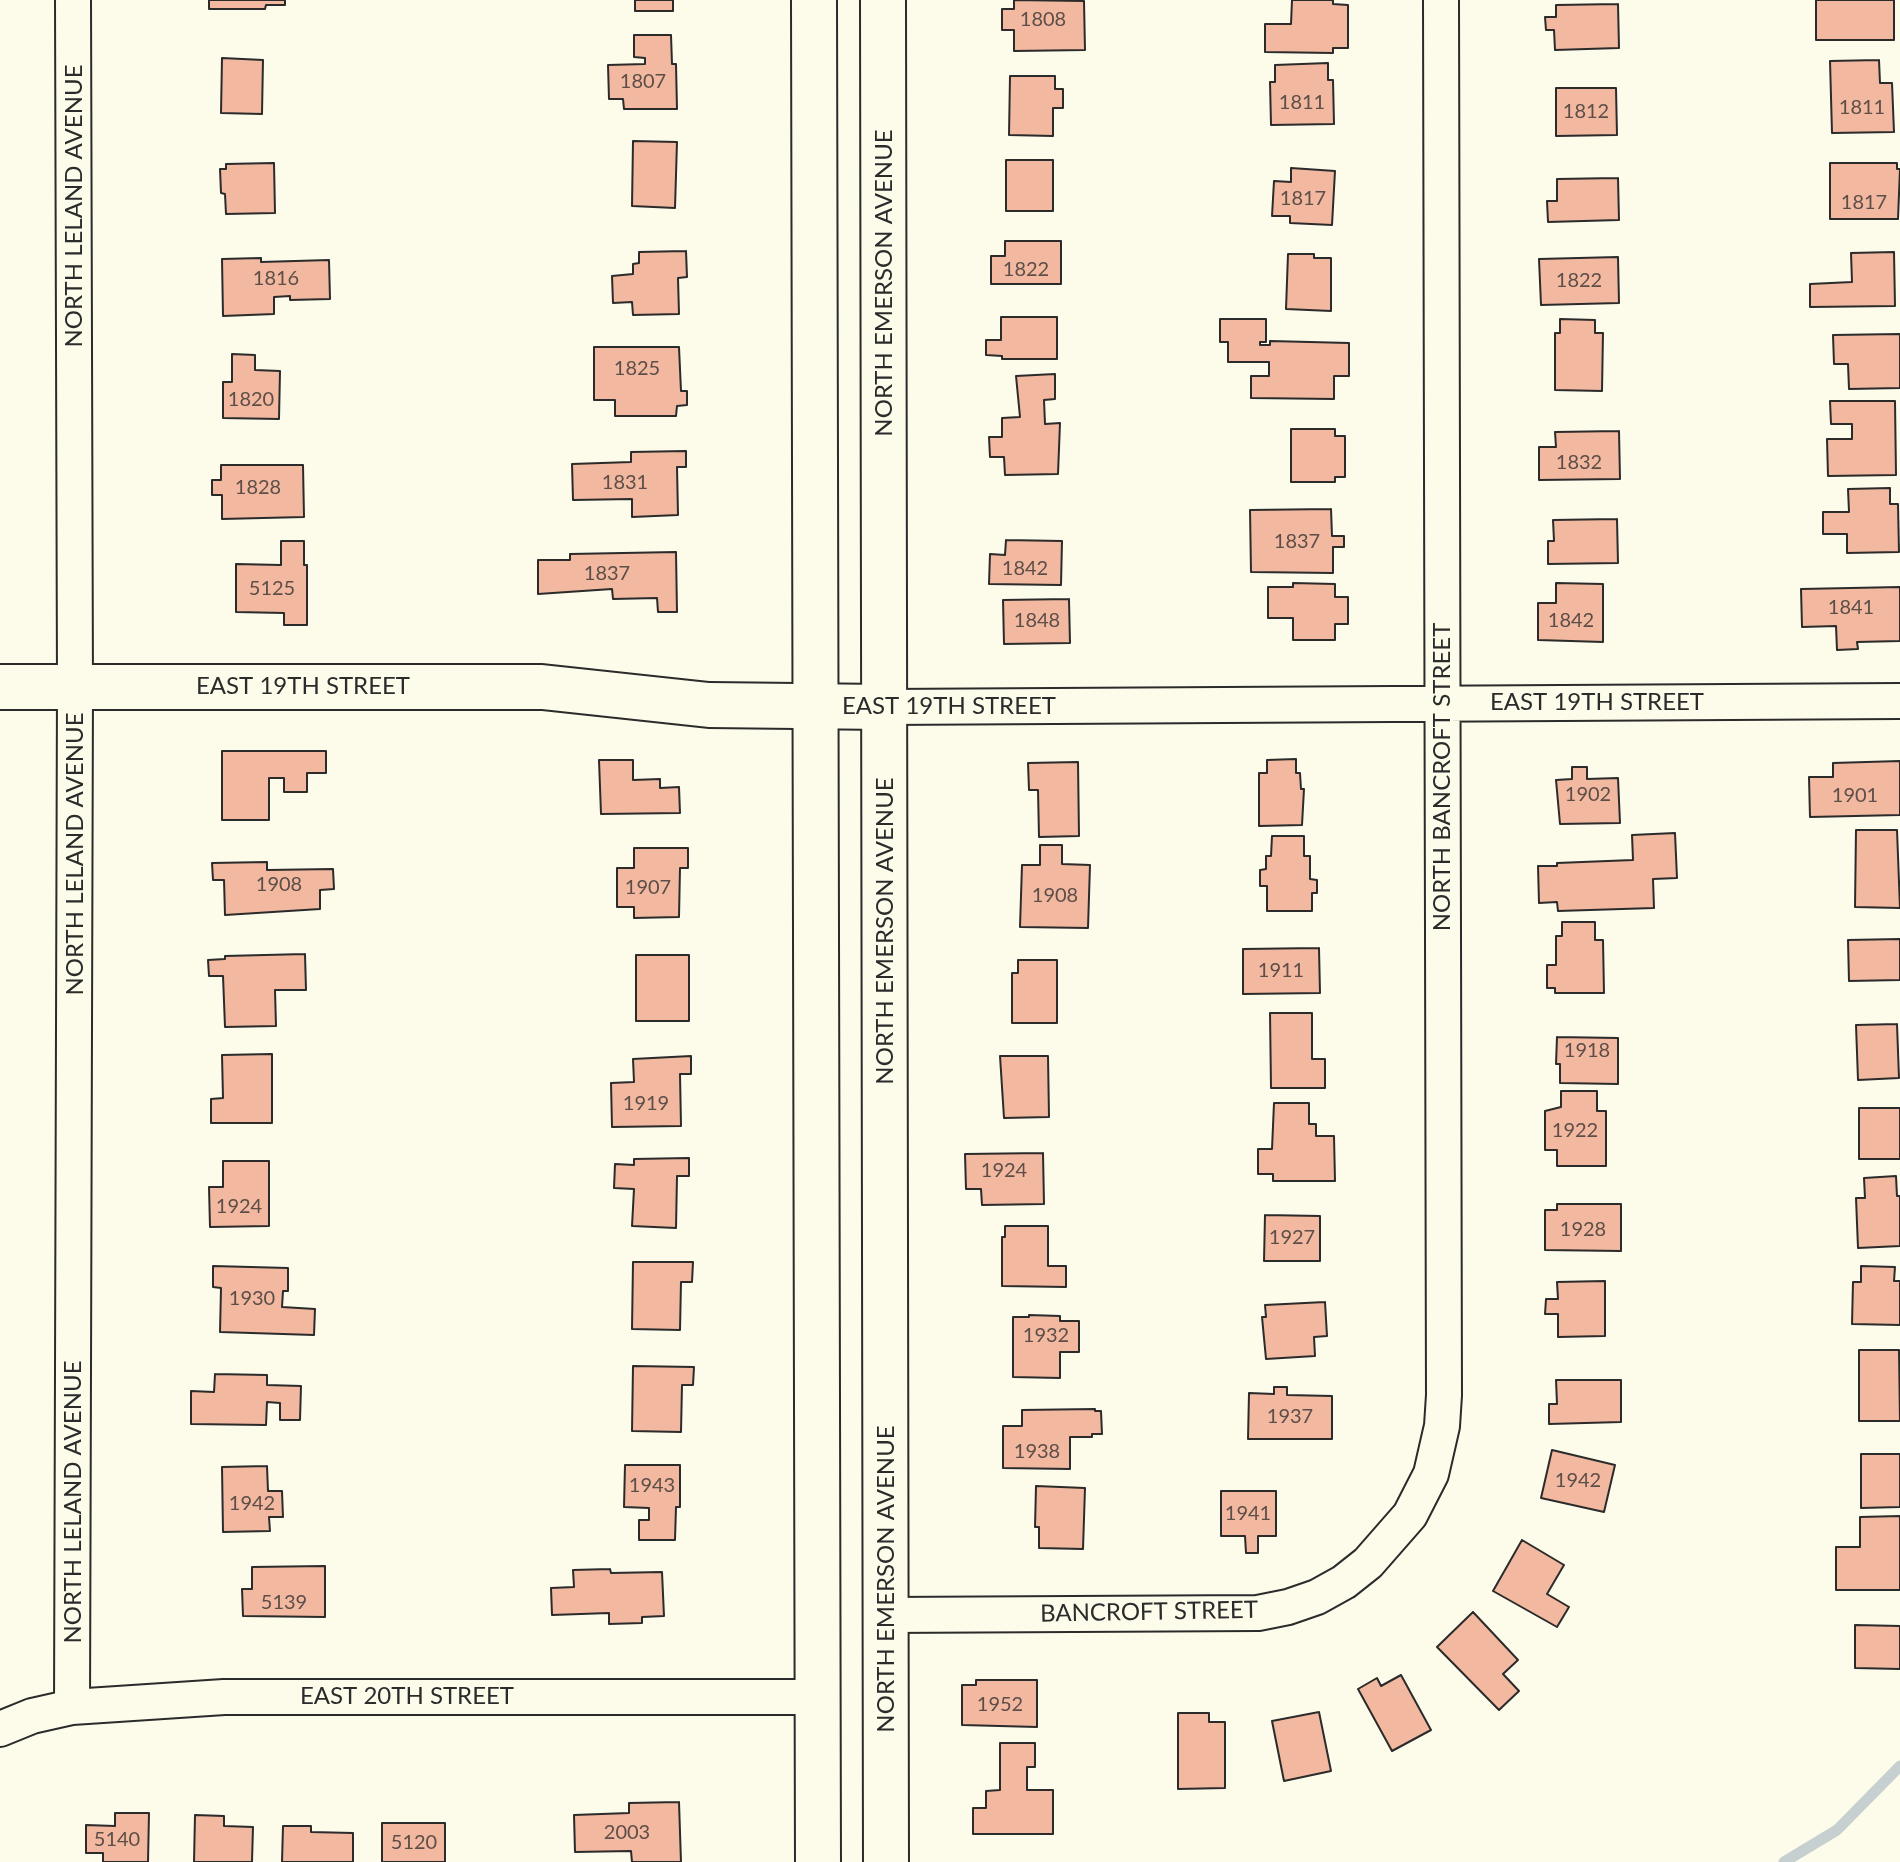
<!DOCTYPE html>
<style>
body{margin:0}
canvas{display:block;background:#fdfbea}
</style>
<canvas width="1900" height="1862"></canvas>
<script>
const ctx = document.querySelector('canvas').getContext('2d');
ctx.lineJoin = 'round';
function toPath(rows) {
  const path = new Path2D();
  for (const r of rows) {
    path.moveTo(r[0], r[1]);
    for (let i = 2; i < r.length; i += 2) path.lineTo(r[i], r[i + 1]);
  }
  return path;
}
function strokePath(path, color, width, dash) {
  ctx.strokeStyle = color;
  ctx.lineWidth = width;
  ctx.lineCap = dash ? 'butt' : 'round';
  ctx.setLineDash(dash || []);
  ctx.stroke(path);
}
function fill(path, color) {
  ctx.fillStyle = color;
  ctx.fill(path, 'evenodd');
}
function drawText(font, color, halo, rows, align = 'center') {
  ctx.font = font + ' Lato,sans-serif';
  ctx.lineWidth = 6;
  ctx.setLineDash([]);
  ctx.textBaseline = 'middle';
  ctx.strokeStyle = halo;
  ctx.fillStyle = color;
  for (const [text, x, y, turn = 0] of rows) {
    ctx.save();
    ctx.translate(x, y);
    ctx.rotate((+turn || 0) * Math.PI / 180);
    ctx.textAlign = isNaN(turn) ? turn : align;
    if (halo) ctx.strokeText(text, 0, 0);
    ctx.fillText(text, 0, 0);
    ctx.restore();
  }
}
const stream = toPath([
 [1784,1862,1837,1830,1900,1766]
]);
const building = toPath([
 [209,0,285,0,285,5,266,5,265,9,209,9,209,0],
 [635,0,673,0,673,11,635,11,635,0],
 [1014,0,1084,1,1085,50,1014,51,1014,30,1002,30,1002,9,1014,9,1014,0],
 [1292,0,1333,0,1333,4,1348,5,1348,48,1333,48,1333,53,1265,52,1265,24,1291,24,1292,0],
 [1816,0,1894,0,1894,40,1816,40,1816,0],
 [1618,4,1619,48,1555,50,1554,30,1546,30,1545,17,1556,17,1556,5,1618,4],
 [634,35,671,35,672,64,676,64,677,109,624,109,623,99,609,99,608,65,645,64,645,58,634,57,634,35],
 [222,58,263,60,262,114,221,113,222,58],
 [1879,60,1880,83,1892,83,1894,132,1832,133,1830,61,1879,60],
 [1328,63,1328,80,1333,80,1334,124,1271,125,1270,82,1275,82,1275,65,1328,63],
 [1010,76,1055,76,1055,89,1063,89,1063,108,1053,108,1053,136,1009,135,1010,76],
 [1556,88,1616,88,1617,135,1556,136,1556,88],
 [633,141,677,142,675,208,632,206,633,141],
 [1006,160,1053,160,1053,211,1006,211,1006,160],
 [274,163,275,213,226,214,225,194,221,193,220,169,226,169,226,164,274,163],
 [1830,163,1897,163,1897,169,1900,169,1898,219,1830,219,1830,163],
 [1291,168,1335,171,1332,225,1290,223,1290,216,1272,216,1274,181,1291,182,1291,168],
 [1618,178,1619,220,1548,222,1547,201,1557,201,1557,179,1618,178],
 [1005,241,1061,241,1061,284,991,284,991,256,1005,256,1005,241],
 [686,251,687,277,678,278,679,314,633,315,632,302,613,303,612,276,633,274,633,264,639,263,639,252,686,251],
 [1894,252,1895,306,1810,307,1810,284,1852,282,1851,253,1894,252],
 [1288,254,1314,254,1314,258,1331,258,1331,311,1286,309,1288,254],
 [1618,257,1619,303,1541,305,1539,259,1618,257],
 [261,258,261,262,329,260,330,299,290,300,290,296,274,297,274,314,223,316,222,259,261,258],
 [1001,317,1057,317,1057,359,1002,359,1002,356,986,355,986,340,1001,340,1001,317],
 [1220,319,1266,319,1266,342,1260,342,1260,345,1270,345,1270,341,1349,343,1349,376,1334,376,1334,399,1251,398,1251,376,1269,376,1269,362,1228,362,1228,342,1220,342,1220,319],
 [1560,319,1595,320,1595,333,1603,333,1602,391,1555,390,1555,333,1560,333,1560,319],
 [1900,334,1900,388,1849,389,1848,364,1834,364,1833,335,1900,334],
 [594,347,679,347,681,391,687,391,687,405,677,406,676,416,615,416,615,400,594,400,594,347],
 [232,354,255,355,255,370,280,371,279,419,223,418,223,382,232,382,232,354],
 [1055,374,1055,399,1044,400,1045,424,1060,423,1058,474,1005,475,1004,457,990,457,989,437,1002,437,1002,418,1020,417,1016,376,1055,374],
 [1830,401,1895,401,1896,475,1828,476,1827,439,1852,439,1852,424,1831,424,1830,401],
 [1291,429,1335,429,1335,436,1345,436,1345,477,1335,477,1335,482,1291,482,1291,429],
 [1619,431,1620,479,1539,480,1539,447,1556,447,1555,432,1619,431],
 [686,451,686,467,677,467,678,515,632,517,632,499,573,500,572,464,631,462,631,452,686,451],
 [221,465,303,465,304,517,222,519,222,495,212,495,212,480,221,480,221,465],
 [1890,488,1890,504,1898,504,1899,552,1847,553,1847,534,1823,534,1823,512,1849,512,1848,489,1890,488],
 [1331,509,1332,536,1344,536,1344,547,1333,547,1333,573,1251,572,1250,510,1331,509],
 [1617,519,1618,563,1548,564,1548,541,1554,541,1553,520,1617,519],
 [1006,540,1062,541,1061,585,989,584,990,554,1005,555,1006,540],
 [281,541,304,541,304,565,307,565,307,625,284,625,284,613,236,612,236,564,281,565,281,541],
 [676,552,677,612,658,612,657,598,613,599,612,589,538,594,538,560,570,560,570,554,676,552],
 [1293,583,1335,584,1335,597,1348,597,1348,624,1335,624,1335,640,1293,640,1293,618,1268,618,1268,587,1293,587,1293,583],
 [1556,583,1603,584,1603,642,1538,640,1538,603,1556,603,1556,583],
 [1900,587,1900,641,1857,642,1858,649,1837,650,1836,626,1802,627,1801,589,1900,587],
 [1069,599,1070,643,1004,644,1003,600,1069,599],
 [222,751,326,751,326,773,307,773,307,792,284,792,284,778,269,778,269,820,222,820,222,751],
 [1296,759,1296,773,1300,773,1301,789,1304,789,1302,825,1259,826,1259,773,1267,773,1267,760,1296,759],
 [599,760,633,760,633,780,660,779,660,788,679,787,680,813,601,814,599,760],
 [1900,761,1900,815,1810,817,1809,777,1833,777,1833,763,1900,761],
 [1078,762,1079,836,1039,837,1038,790,1029,790,1028,763,1078,762],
 [1572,767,1587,767,1587,779,1618,778,1620,823,1560,824,1556,780,1572,779,1572,767],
 [1856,830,1897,830,1900,908,1855,907,1856,830],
 [1675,833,1677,878,1653,879,1654,908,1558,911,1557,902,1539,903,1538,866,1557,866,1557,863,1633,860,1632,835,1675,833],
 [1272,836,1304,836,1304,856,1310,856,1310,879,1317,880,1317,893,1312,893,1312,911,1267,911,1267,886,1260,886,1260,870,1266,869,1266,856,1271,856,1272,836],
 [1040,845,1062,845,1062,864,1090,865,1088,928,1020,927,1022,865,1040,865,1040,845],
 [634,848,688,848,688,868,680,868,679,917,634,918,634,907,617,907,617,868,634,868,634,848],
 [267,862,267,870,333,869,334,889,320,890,320,909,225,915,224,880,213,880,212,863,267,862],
 [1562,922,1595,922,1595,940,1603,940,1604,993,1555,993,1555,988,1547,988,1547,965,1556,965,1556,936,1562,936,1562,922],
 [1900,939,1900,980,1849,981,1848,940,1900,939],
 [1319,948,1320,993,1243,994,1243,949,1319,948],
 [305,954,306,990,275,990,276,1026,225,1027,223,976,209,976,208,960,225,959,225,956,305,954],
 [636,955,689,955,689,1021,636,1021,636,955],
 [1018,960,1057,960,1057,1023,1012,1023,1012,973,1018,973,1018,960],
 [1270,1013,1312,1013,1312,1059,1325,1059,1325,1088,1271,1088,1270,1013],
 [1897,1024,1899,1078,1858,1080,1856,1025,1897,1024],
 [1557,1037,1618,1038,1618,1084,1560,1083,1560,1064,1556,1064,1557,1037],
 [272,1054,272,1123,211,1123,211,1099,223,1098,222,1055,272,1054],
 [691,1056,691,1074,680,1074,681,1126,612,1127,611,1083,634,1082,633,1059,691,1056],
 [1000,1056,1048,1056,1049,1117,1004,1118,1000,1056],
 [1561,1091,1597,1091,1597,1111,1606,1111,1606,1166,1557,1166,1557,1150,1545,1150,1545,1111,1561,1107,1561,1091],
 [1274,1103,1309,1103,1309,1124,1316,1124,1316,1136,1334,1136,1335,1181,1273,1181,1273,1174,1258,1174,1258,1149,1272,1149,1274,1103],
 [1859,1108,1900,1108,1900,1159,1859,1159,1859,1108],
 [1043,1153,1044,1204,982,1205,981,1189,966,1189,965,1154,1043,1153],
 [689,1158,689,1176,677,1176,676,1228,632,1226,634,1189,614,1188,615,1164,634,1165,634,1159,689,1158],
 [223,1161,269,1161,269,1226,210,1227,209,1187,223,1187,223,1161],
 [1896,1176,1897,1196,1900,1196,1900,1246,1858,1248,1856,1198,1865,1198,1864,1178,1896,1176],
 [1557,1204,1621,1204,1621,1251,1545,1250,1545,1210,1557,1210,1557,1204],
 [1265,1215,1320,1216,1320,1261,1264,1261,1265,1215],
 [1005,1226,1048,1226,1048,1266,1066,1266,1066,1287,1002,1286,1002,1237,1005,1237,1005,1226],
 [633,1262,693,1262,692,1282,681,1282,680,1330,632,1329,633,1262],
 [213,1266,288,1268,288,1291,283,1291,282,1307,315,1309,314,1335,220,1332,221,1288,213,1287,213,1266],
 [1861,1266,1895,1267,1894,1281,1900,1281,1900,1325,1852,1324,1853,1282,1861,1282,1861,1266],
 [1605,1281,1605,1336,1558,1337,1558,1314,1545,1314,1546,1299,1558,1299,1557,1282,1605,1281],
 [1325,1302,1327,1336,1314,1337,1315,1356,1266,1359,1262,1317,1266,1317,1265,1305,1325,1302],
 [1029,1315,1060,1316,1060,1321,1079,1321,1079,1352,1060,1352,1060,1378,1013,1377,1013,1317,1029,1317,1029,1315],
 [1859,1350,1899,1350,1900,1421,1859,1421,1859,1350],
 [633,1366,694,1367,693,1385,682,1385,681,1432,632,1431,633,1366],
 [215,1374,267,1375,267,1385,301,1386,300,1420,280,1420,280,1403,267,1402,266,1425,191,1424,191,1391,214,1392,215,1374],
 [1556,1380,1621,1380,1621,1422,1549,1424,1549,1404,1557,1404,1556,1380],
 [1274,1387,1287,1387,1287,1395,1332,1396,1332,1439,1248,1439,1249,1393,1274,1394,1274,1387],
 [1095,1409,1095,1411,1101,1411,1102,1434,1092,1434,1092,1437,1070,1437,1070,1469,1003,1468,1003,1426,1022,1426,1022,1410,1095,1409],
 [1552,1450,1615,1465,1604,1512,1541,1498,1552,1450],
 [1861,1454,1900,1454,1900,1507,1861,1508,1861,1454],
 [625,1465,680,1465,680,1507,676,1507,675,1540,639,1540,639,1520,649,1520,649,1508,624,1507,625,1465],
 [267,1466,268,1491,282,1491,283,1517,269,1517,270,1531,223,1532,222,1467,267,1466],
 [1036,1486,1085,1488,1083,1549,1039,1548,1039,1527,1035,1527,1036,1486],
 [1221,1491,1276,1491,1276,1536,1258,1536,1258,1553,1246,1553,1245,1536,1221,1536,1221,1491],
 [1900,1516,1900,1590,1836,1590,1836,1547,1860,1547,1860,1517,1900,1516],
 [1522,1540,1564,1565,1547,1594,1569,1607,1557,1627,1493,1591,1522,1540],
 [325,1566,325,1617,243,1616,242,1589,252,1589,252,1567,325,1566],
 [610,1569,611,1573,662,1572,664,1616,642,1617,642,1623,609,1624,609,1613,552,1615,551,1588,574,1587,573,1570,610,1569],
 [1473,1612,1518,1660,1503,1674,1519,1691,1499,1710,1437,1647,1473,1612],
 [1855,1625,1900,1626,1900,1669,1855,1668,1855,1625],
 [1401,1675,1431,1730,1392,1751,1358,1689,1377,1678,1381,1686,1401,1675],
 [976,1680,1037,1680,1037,1727,962,1725,962,1685,976,1685,976,1680],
 [1319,1712,1331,1771,1284,1781,1272,1721,1319,1712],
 [1178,1713,1209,1713,1209,1722,1225,1722,1225,1788,1178,1789,1178,1713],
 [1000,1743,1035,1743,1035,1767,1027,1767,1027,1790,1053,1790,1053,1834,973,1834,973,1808,986,1808,986,1791,1000,1790,1000,1743],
 [679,1802,681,1862,632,1862,631,1851,575,1852,574,1815,629,1813,629,1803,679,1802],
 [115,1813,149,1813,148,1862,103,1862,103,1853,86,1853,86,1825,115,1826,115,1813],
 [195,1815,224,1816,224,1826,253,1827,252,1862,194,1862,195,1815],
 [382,1823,445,1823,445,1862,382,1862,382,1823],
 [283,1826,311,1826,311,1832,353,1833,353,1862,282,1862,283,1826]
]);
const street = toPath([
 [885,707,1900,701],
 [886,1615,1258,1613,1288,1607,1317,1597,1344,1582,1368,1563,1410,1515,1431,1474,1442,1426,1444,1395,1441,0],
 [72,1707,75,686,73,0],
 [0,1729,32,1716,72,1707,224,1697,818,1697]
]);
const secondary = toPath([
 [0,687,542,687,709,705,885,707]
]);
const primary = toPath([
 [814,0,818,1862],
 [883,0,886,1862]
]);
const numberNames = [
 ["1808",1043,20],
 ["1807",643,82],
 ["1811",1302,103],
 ["1811",1862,108],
 ["1812",1586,112],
 ["1817",1303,199],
 ["1817",1864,203],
 ["1822",1026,270],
 ["1816",276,279],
 ["1822",1579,281],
 ["1825",637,369],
 ["1820",251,400],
 ["1832",1579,463],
 ["1831",625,483],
 ["1828",258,488],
 ["1837",1297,542],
 ["1842",1025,569],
 ["1837",607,574],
 ["5125",272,589],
 ["1841",1851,608],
 ["1848",1037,621],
 ["1842",1571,621],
 ["1902",1588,795],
 ["1901",1855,796],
 ["1908",279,885],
 ["1907",648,888],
 ["1908",1055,896],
 ["1911",1281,971],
 ["1918",1587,1051],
 ["1919",646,1104],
 ["1922",1575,1131],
 ["1924",1004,1171],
 ["1924",239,1207],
 ["1928",1583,1230],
 ["1927",1292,1238],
 ["1930",252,1299],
 ["1932",1046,1336],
 ["1937",1290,1417],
 ["1938",1037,1452],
 ["1942",1578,1481],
 ["1943",652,1486],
 ["1942",252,1504],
 ["1941",1248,1514],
 ["5139",284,1603],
 ["1952",1000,1705],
 ["2003",627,1833],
 ["5140",117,1840],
 ["5120",414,1843]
];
const streetNames = [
 ["NORTH LELAND AVENUE",74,206,-90],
 ["NORTH EMERSON AVENUE",884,283,-90],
 ["EAST 19TH STREET",303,686],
 ["EAST 19TH STREET",1597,702],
 ["EAST 19TH STREET",949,706],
 ["NORTH BANCROFT STREET",1442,777,-90],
 ["NORTH LELAND AVENUE",75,854,-90],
 ["NORTH EMERSON AVENUE",885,931,-90],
 ["NORTH LELAND AVENUE",73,1502,-90],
 ["NORTH EMERSON AVENUE",886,1579,-90],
 ["BANCROFT STREET",1149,1612,-1],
 ["EAST 20TH STREET",407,1696]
];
strokePath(stream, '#c7d0d0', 11);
fill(building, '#f2b8a0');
strokePath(building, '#2b2b2b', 2);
strokePath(street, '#2b2b2b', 38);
strokePath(secondary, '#2b2b2b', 48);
strokePath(primary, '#2b2b2b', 48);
strokePath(street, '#fdfbea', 34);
strokePath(secondary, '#fdfbea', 44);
strokePath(primary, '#fdfbea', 44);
drawText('20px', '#5d4e48', null, numberNames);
drawText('24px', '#2b2b2b', '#fdfbea', streetNames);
</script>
